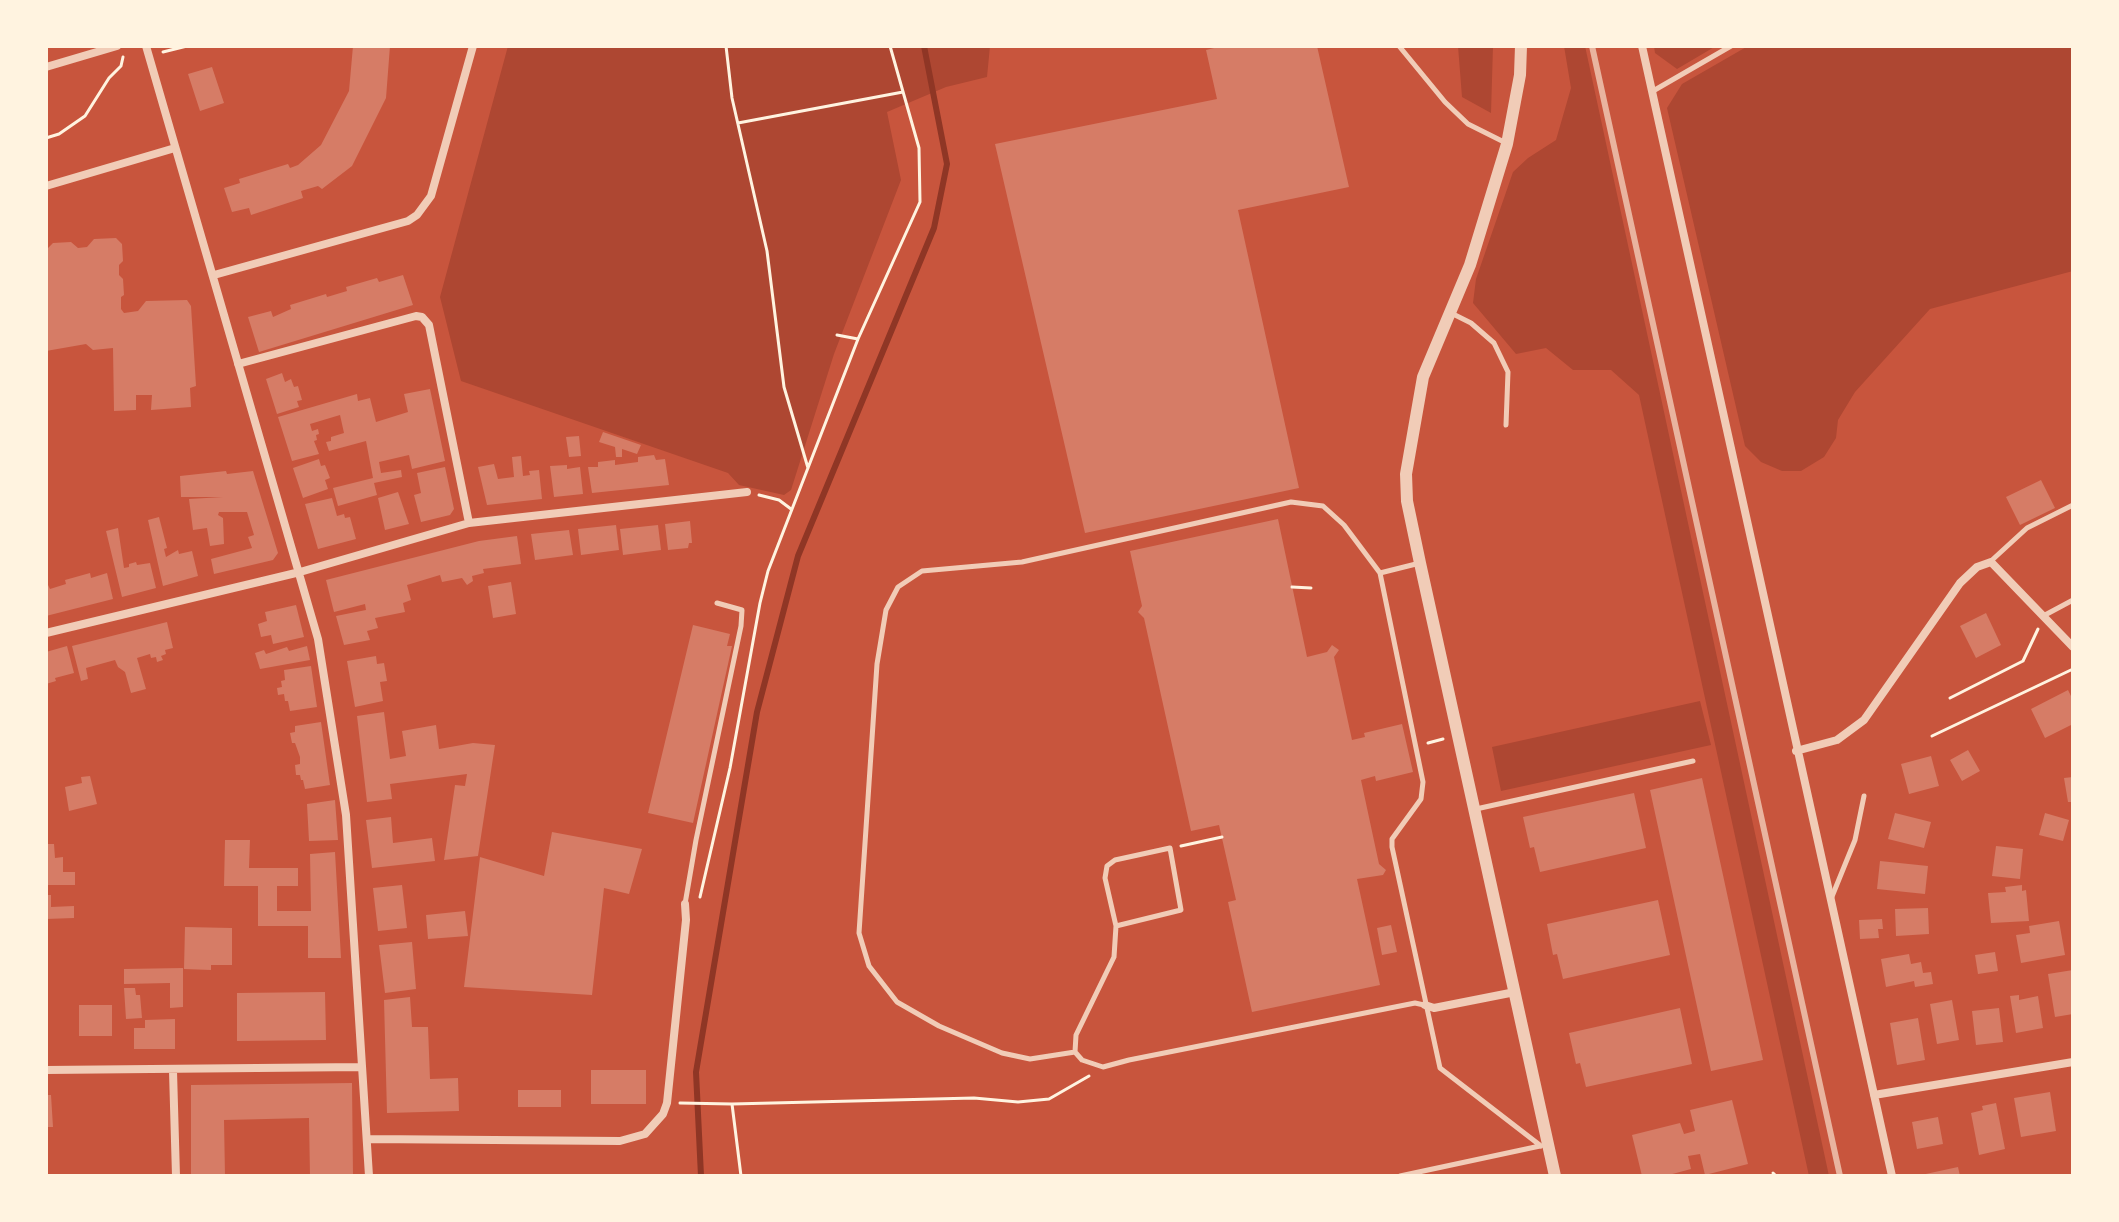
<!DOCTYPE html>
<style>
body{margin:0}
#map{position:relative;width:2119px;height:1222px;overflow:hidden;background:#c8553d;font-family:Literata,serif}
canvas{display:block}
.frame{position:absolute;inset:0;border:48px solid #fff3e0;pointer-events:none}
</style>
<div id="map">
<canvas width="2119" height="1222"></canvas>
<div class="frame"></div>
</div>
<script>
const ctx = document.querySelector('canvas').getContext('2d');
ctx.lineJoin = 'round';
function fill(path, color) {
  ctx.fillStyle = color;
  ctx.fill(path, 'evenodd');
}
function toPath(rows) {
  const path = new Path2D();
  for (const r of rows) {
    path.moveTo(r[0], r[1]);
    for (let i = 2; i < r.length; i += 2) path.lineTo(r[i], r[i + 1]);
  }
  return path;
}
function strokePath(path, color, width, dash) {
  ctx.strokeStyle = color;
  ctx.lineWidth = width;
  ctx.lineCap = dash ? 'butt' : 'round';
  ctx.setLineDash(dash || []);
  ctx.stroke(path);
}
const green = toPath([
 [508,46,990,46,987,77,946,87,887,112,901,180,834,354,791,490,784,495,739,485,728,473,461,381,440,297],
 [1458,46,1493,46,1491,113,1462,97],
 [1564,46,1585,46,1829,1176,1809,1176,1639,395,1611,370,1573,370,1546,348,1516,354,1473,303,1476,279,1513,172,1528,158,1556,140,1571,88],
 [1654,46,1716,46,1677,69,1655,53],
 [1748,46,2073,46,2073,271,1930,309,1855,392,1838,420,1836,438,1824,457,1801,471,1782,471,1761,462,1745,446,1667,108,1682,84],
 [1700,701,1711,745,1501,791,1492,747]
]);
const stream = toPath([
 [701,1176,696,1072,757,712,798,556,934,228,947,164,924,46]
]);
const building = toPath([
 [353,46,390,46,386,98,352,166,322,189,318,186,301,191,303,198,251,215,249,208,232,212,224,188,240,183,239,179,288,164,290,168,298,165,321,145,349,91],
 [1222,46,1317,46,1349,187,1238,210,1299,488,1085,533,995,144,1217,99,1206,50],
 [212,67,224,103,200,111,188,74],
 [116,238,122,244,123,261,119,265,119,275,123,279,124,295,121,297,121,309,124,313,138,311,146,301,187,300,191,306,196,386,190,388,191,407,151,410,152,395,136,395,136,410,114,411,113,348,93,350,86,344,46,351,46,250,53,243,71,242,78,248,87,247,94,239],
 [403,275,413,305,259,352,248,317,271,311,273,317,291,309,290,305,326,294,327,297,347,291,346,287,377,278,379,282],
 [282,373,285,382,291,379,294,387,298,386,302,400,297,401,299,407,277,414,266,379],
 [430,389,445,461,412,469,409,455,379,462,381,473,401,470,402,477,374,483,377,495,338,506,333,488,373,478,366,441,329,451,326,442,331,441,331,437,344,433,340,415,310,424,312,431,318,429,319,434,316,435,317,440,314,441,319,454,292,461,278,417,357,394,358,401,370,398,376,422,408,412,404,394],
 [603,432,641,445,637,454,622,449,622,457,616,457,615,447,599,442],
 [579,436,581,456,569,457,566,437],
 [654,455,656,460,665,459,669,485,592,493,588,467,598,467,598,462,615,460,615,465,638,462,638,457],
 [521,456,523,476,530,475,529,471,539,470,542,499,487,505,478,467,494,464,498,479,514,477,512,457],
 [319,459,321,466,325,465,330,478,325,480,328,489,303,498,293,468],
 [567,465,567,469,580,467,583,494,554,497,550,466],
 [445,467,454,509,450,515,421,522,414,495,421,493,417,473],
 [226,471,227,474,253,471,278,553,273,560,214,574,211,559,252,548,248,537,254,535,247,512,219,512,218,515,223,518,224,544,210,546,207,528,193,530,189,499,223,497,181,497,180,476],
 [2041,480,2055,508,2020,525,2006,497],
 [398,492,409,524,385,530,378,498],
 [332,498,337,516,344,514,345,518,350,517,356,539,318,549,305,504],
 [159,517,167,548,164,549,166,557,178,550,179,554,192,551,198,576,163,586,148,520],
 [1278,519,1307,657,1327,652,1332,645,1339,650,1334,657,1352,740,1365,737,1364,733,1402,724,1413,772,1376,781,1375,776,1361,780,1379,864,1386,870,1383,875,1357,879,1380,985,1252,1012,1228,902,1236,900,1219,825,1191,831,1144,618,1138,612,1142,606,1130,551],
 [690,521,692,543,689,543,688,548,668,550,665,524],
 [616,525,619,550,581,555,578,529],
 [658,525,661,550,623,555,620,529],
 [118,528,124,568,129,567,129,564,136,562,137,565,150,563,156,588,122,597,106,531],
 [569,530,573,555,535,560,531,534],
 [517,536,521,564,483,569,484,573,472,576,473,581,467,585,462,578,442,582,440,575,407,585,411,600,403,603,405,612,375,618,378,628,367,631,370,640,344,645,336,616,366,610,365,604,334,612,326,580,479,541],
 [90,573,91,578,107,573,113,599,46,616,46,585,48,585,50,589,66,584,65,580],
 [511,582,516,614,493,618,488,586],
 [296,605,304,637,273,644,271,635,261,637,258,624,267,621,265,612],
 [1986,613,2001,645,1976,658,1960,626],
 [167,622,173,648,165,650,166,654,161,656,163,660,157,662,156,657,151,658,150,654,137,658,146,689,131,693,125,672,118,667,115,660,86,668,88,679,81,681,72,646],
 [693,625,730,634,727,646,732,646,693,823,648,813],
 [67,646,74,673,55,678,56,681,46,684,46,652],
 [307,646,310,660,260,669,255,653,264,650,266,654,287,647,289,651],
 [376,656,377,664,384,663,387,681,380,682,383,701,355,707,347,661],
 [311,666,317,707,290,711,288,701,285,701,284,694,278,695,277,688,282,687,281,681,285,680,284,670],
 [2068,690,2073,700,2073,724,2045,738,2031,709],
 [384,712,390,759,406,756,402,731,436,725,439,749,473,743,495,745,478,856,444,860,455,785,465,786,467,774,390,784,392,799,367,802,357,716],
 [321,722,330,785,305,789,303,780,301,780,300,775,296,775,295,765,300,764,300,757,295,743,292,743,290,733,295,732,295,726],
 [1968,750,1980,771,1962,781,1950,760],
 [1931,756,1939,786,1909,794,1901,764],
 [90,776,97,804,69,811,65,787,82,783,81,777],
 [2073,777,2073,802,2068,802,2064,778],
 [1702,778,1763,1060,1711,1071,1650,790],
 [1634,793,1646,848,1540,872,1534,847,1530,848,1523,817],
 [335,800,338,840,309,841,307,804],
 [1895,813,1931,822,1924,848,1888,839],
 [2045,813,2069,820,2063,841,2039,835],
 [391,817,393,843,432,838,435,861,372,868,366,820],
 [552,832,642,849,629,894,604,888,592,995,464,987,480,857,544,876],
 [225,840,250,840,249,868,298,868,298,886,277,886,277,911,311,911,310,854,335,852,341,958,308,958,308,926,258,926,258,886,224,886],
 [46,844,54,844,55,858,63,857,63,872,75,872,75,885,46,885],
 [1996,846,2023,849,2020,879,1992,876],
 [1880,861,1928,866,1925,894,1877,889],
 [402,885,407,928,378,931,373,888],
 [2022,885,2022,891,2026,890,2029,921,1991,923,1988,893,2006,892,2005,887],
 [46,895,51,895,51,907,74,906,74,918,46,919],
 [1658,900,1670,955,1563,979,1557,954,1553,955,1547,924],
 [1928,908,1929,934,1896,936,1895,909],
 [465,911,468,936,428,939,426,915],
 [1882,919,1883,929,1878,929,1879,938,1860,939,1859,920],
 [2059,921,2065,955,2021,963,2016,935,2030,933,2029,926],
 [1391,925,1397,952,1382,955,1377,928],
 [185,927,232,928,232,965,211,965,211,970,184,969],
 [412,942,416,989,385,993,379,945],
 [1995,952,1998,971,1978,974,1975,955],
 [1909,954,1911,964,1921,962,1923,973,1931,972,1933,984,1915,987,1914,981,1886,987,1881,959],
 [183,968,183,1007,170,1008,170,983,124,984,124,969],
 [2073,970,2073,1014,2055,1017,2048,974],
 [124,988,135,988,136,995,140,995,142,1018,126,1019],
 [325,992,326,1040,237,1041,237,993],
 [2019,995,2019,1000,2038,996,2043,1028,2016,1033,2010,996],
 [410,997,412,1027,428,1027,430,1079,458,1078,459,1111,387,1113,384,1000],
 [1952,1000,1959,1040,1937,1044,1930,1004],
 [79,1005,112,1005,112,1036,79,1036],
 [1680,1008,1692,1064,1586,1087,1580,1063,1576,1064,1569,1033],
 [1999,1008,2003,1042,1976,1045,1972,1011],
 [1918,1018,1925,1060,1897,1065,1890,1023],
 [175,1019,175,1049,134,1049,134,1028,145,1028,145,1020],
 [591,1070,646,1070,646,1104,591,1104],
 [352,1083,353,1176,310,1176,309,1118,224,1120,225,1176,191,1176,191,1085],
 [518,1090,561,1090,561,1107,518,1107],
 [2050,1092,2056,1131,2021,1137,2014,1098],
 [46,1095,51,1095,53,1127,46,1127],
 [1732,1100,1748,1164,1705,1175,1700,1154,1688,1156,1691,1169,1665,1176,1642,1176,1632,1135,1680,1123,1684,1134,1695,1131,1690,1110],
 [1996,1103,2005,1149,1979,1155,1971,1113,1983,1110,1982,1106],
 [1938,1117,1943,1144,1917,1149,1912,1122],
 [1958,1167,1960,1176,1921,1176,1921,1175]
]);
const path = toPath([
 [726,46,732,98,767,251,784,387,808,468],
 [163,52,187,46],
 [738,123,903,92],
 [46,138,59,134,85,116,109,78,121,66,123,57],
 [837,335,858,339],
 [759,495,779,500,791,509],
 [1292,587,1311,588],
 [1950,698,2023,661,2038,629],
 [1932,736,2073,669],
 [1428,743,1443,739],
 [1181,846,1222,837],
 [700,897,730,768,760,603,768,571,858,339,920,202,919,148,890,46],
 [680,1103,732,1104,741,1176],
 [732,1104,974,1098,1018,1102,1049,1099,1089,1076],
 [1773,1173,1776,1176]
]);
const service = toPath([
 [1399,46,1445,102,1468,124,1506,143],
 [1653,91,1731,46],
 [1451,313,1471,323,1494,343,1508,372,1506,425],
 [1991,561,2027,528,2073,505],
 [1380,573,1423,782,1421,799,1392,839,1392,847,1440,1068,1541,1146],
 [2045,615,2073,600],
 [1476,809,1693,761],
 [1831,899,1855,840,1864,796],
 [685,904,696,840,741,626,742,610,717,603],
 [1116,926,1181,910,1170,848,1115,860,1107,866,1105,878,1116,926,1114,957,1076,1035,1075,1052,1082,1060,1103,1067,1129,1060,1415,1003,1424,1005],
 [1075,1052,1030,1059,1002,1053,939,1026,897,1002,869,966,859,933,877,664,886,610,898,587,922,571,1022,562,1291,502,1323,506,1344,525,1380,573,1420,563],
 [1400,1176,1540,1146]
]);
const minor = toPath([
 [146,46,318,639,346,815,369,1176],
 [1642,46,1892,1176],
 [46,67,117,46],
 [46,186,175,148],
 [214,275,408,221,417,215,431,196,473,46],
 [238,364,416,316,422,317,429,325,469,523],
 [46,633,300,572,469,523,747,492],
 [1796,751,1837,740,1864,720,1960,583,1977,567,1991,562,2073,647],
 [1425,1005,1434,1008,1515,992],
 [46,1070,362,1067],
 [173,1071,176,1176],
 [1874,1095,2073,1062],
 [368,1139,620,1141,645,1134,663,1114,667,1103,686,920,685,904]
]);
const tertiary = toPath([
 [1521,46,1520,75,1507,144,1470,265,1423,377,1406,474,1407,501,1420,563,1555,1176]
]);
const rail = toPath([
 [1592,46,1840,1176]
]);
fill(green, '#ae4732');
strokePath(stream, '#8f3625', 6);
fill(building, '#d67c66');
strokePath(path, '#fff3e0', 3);
strokePath(service, '#f1ccb7', 5);
strokePath(minor, '#f1ccb7', 8);
strokePath(tertiary, '#f1ccb7', 12);
strokePath(rail, '#e9b49f', 6);
</script>
